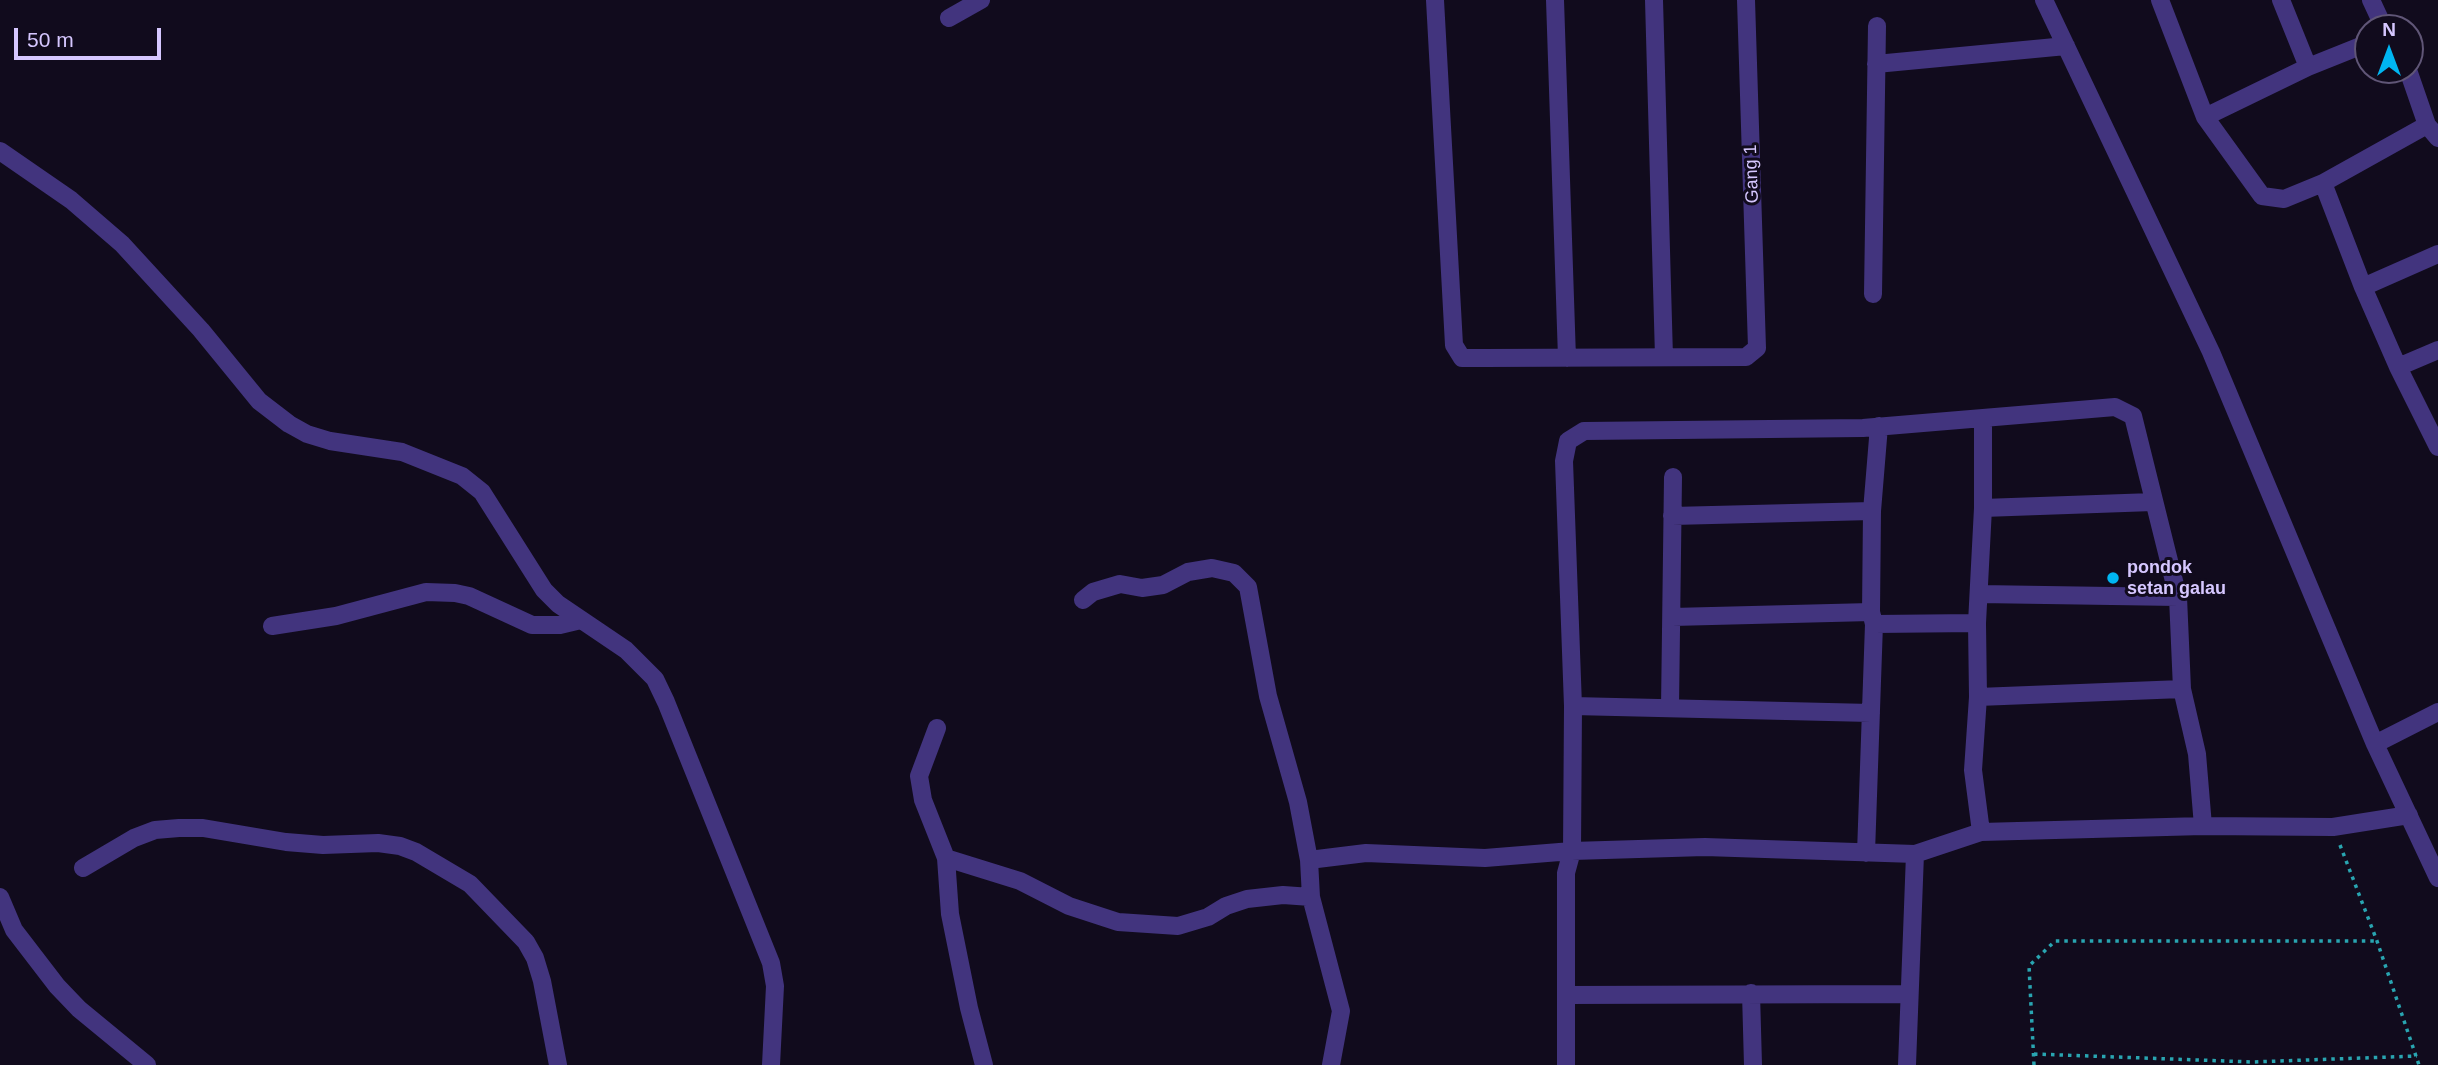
<!DOCTYPE html>
<style>
body{margin:0}
#map{position:relative;width:2438px;height:1065px;overflow:hidden;background:#110b1d;font-family:Helvetica,sans-serif}
canvas{display:block}
.north{position:absolute;left:2354px;top:14px;width:70px;height:70px;box-sizing:border-box;background:#110b1d;border:2px solid #605677;border-radius:50%;rotate:0deg;font-size:19px;font-weight:700;line-height:28px;text-align:center;color:#d6c7ff}
.north::after{content:'';display:block;margin:auto;width:24px;height:32px;background:#00b6f2;clip-path:polygon(50% 0,100% 100%,50% 72%,0 100%)}
.scale{position:absolute;left:14px;top:28px;width:147px;height:32px;box-sizing:border-box;border:4px solid #d6c7ff;border-top:0;padding-left:9px;font-size:21px;line-height:24px;white-space:nowrap;color:#d6c7ff;-webkit-text-stroke:5px #110b1d;paint-order:stroke}
</style>
<div id="map">
<canvas width="2438" height="1065"></canvas>
<div class="north">N</div>
<div class="scale">50 m</div>
</div>
<script>
const ctx = document.querySelector('canvas').getContext('2d');
ctx.lineJoin = 'round';
function toPath(rows) {
  const path = new Path2D();
  for (const r of rows) {
    path.moveTo(r[0], r[1]);
    for (let i = 2; i < r.length; i += 2) path.lineTo(r[i], r[i + 1]);
  }
  return path;
}
function strokePath(path, color, width, dash) {
  ctx.strokeStyle = color;
  ctx.lineWidth = width;
  ctx.lineCap = dash ? 'butt' : 'round';
  ctx.setLineDash(dash || []);
  ctx.stroke(path);
}
function drawText(font, color, halo, rows, align = 'center') {
  ctx.font = font + ' Helvetica,sans-serif';
  ctx.lineWidth = 6;
  ctx.setLineDash([]);
  ctx.textBaseline = 'middle';
  ctx.strokeStyle = halo;
  ctx.fillStyle = color;
  for (const [text, x, y, turn = 0] of rows) {
    ctx.save();
    ctx.translate(x, y);
    ctx.rotate((+turn || 0) * Math.PI / 180);
    ctx.textAlign = isNaN(turn) ? turn : align;
    if (halo) ctx.strokeText(text, 0, 0);
    ctx.fillText(text, 0, 0);
    ctx.restore();
  }
}
const path = toPath([
 [2340,845,2377,941,2419,1065],
 [2034,1054,2252,1062,2417,1056],
 [2034,1065,2029,966,2055,941,2377,941]
]);
const minor = toPath([
 [1435,0,1454,345,1462,358,1484,358,1746,357,1757,348,1746,0],
 [1555,0,1567,358],
 [1654,0,1664,357],
 [2044,0,2211,352,2375,744,2438,878],
 [2160,0,2205,117,2262,196,2284,199,2323,183,2363,287,2398,367,2438,447],
 [2281,0,2308,67],
 [2371,0,2384,28],
 [949,18,981,0],
 [1876,64,2066,46],
 [2408,70,2427,125],
 [2205,117,2308,67,2368,43],
 [0,151,71,200,122,244,201,330,259,401,289,424,307,434,330,441,402,452,462,476,482,492,544,590,558,604,626,650,655,679,666,702,771,963,775,986,771,1065],
 [2323,183,2427,125,2438,138],
 [2363,287,2438,254],
 [1873,294,1877,26],
 [2398,367,2438,350],
 [1983,508,2153,502],
 [1672,516,1872,511],
 [1979,594,2178,597],
 [1083,600,1093,592,1120,584,1142,588,1163,585,1188,572,1212,568,1234,573,1248,587,1268,696,1298,802,1309,860,1311,897,1341,1011,1331,1065],
 [1672,617,1871,612],
 [1874,624,1977,623],
 [272,626,336,616,426,592,455,593,469,596,532,625,560,625,581,620],
 [1978,697,2182,689],
 [1573,706,1871,713],
 [1670,707,1673,477],
 [937,728,919,776,923,800,946,858,950,914,969,1008,984,1065],
 [2375,744,2438,712],
 [1981,832,1973,770,1978,697,1977,623,1983,508,1983,418],
 [1866,853,1874,624,1871,612,1872,511,1879,426],
 [946,858,1020,881,1069,906,1118,922,1178,926,1208,917,1226,906,1247,899,1283,895,1311,897],
 [1309,860,1366,853,1485,858,1572,851,1705,847,1915,854,1981,832,2203,826,2333,827,2409,815],
 [83,868,134,838,155,830,179,828,203,828,286,842,323,845,378,843,400,846,416,852,470,884,526,942,535,958,542,981,558,1065],
 [0,897,14,930,57,986,79,1009,147,1065],
 [1751,993,1753,1065],
 [1566,995,1909,994],
 [1566,1065,1566,873,1572,851,1573,706,1564,461,1568,441,1584,431,1863,428,2115,407,2133,416,2178,597,2182,689,2197,754,2203,826],
 [1907,1065,1915,854]
]);
const markers = [
 [2113,578,7,"#00b6f2"]
];
const streetNames = [
 ["Gang 1",1752,174,-92]
];
const poiNames = [
 ["pondok",2127,568],
 ["setan galau",2127,589]
];
strokePath(path, '#29a5b1', 3.5, [3.5, 5]);
strokePath(minor, '#42347e', 18);
for (const [x, y, r, color] of markers) {
  const dot = new Path2D();
  dot.arc(x, y, r, 0, 2 * Math.PI);
  ctx.fillStyle = color;
  ctx.fill(dot);
  strokePath(dot, '#110b1d', 2.5);
}
drawText('18px', '#d6c7ff', '#110b1d', streetNames);
drawText('bold 18px', '#d6c7ff', '#110b1d', poiNames, 'left');
</script>
